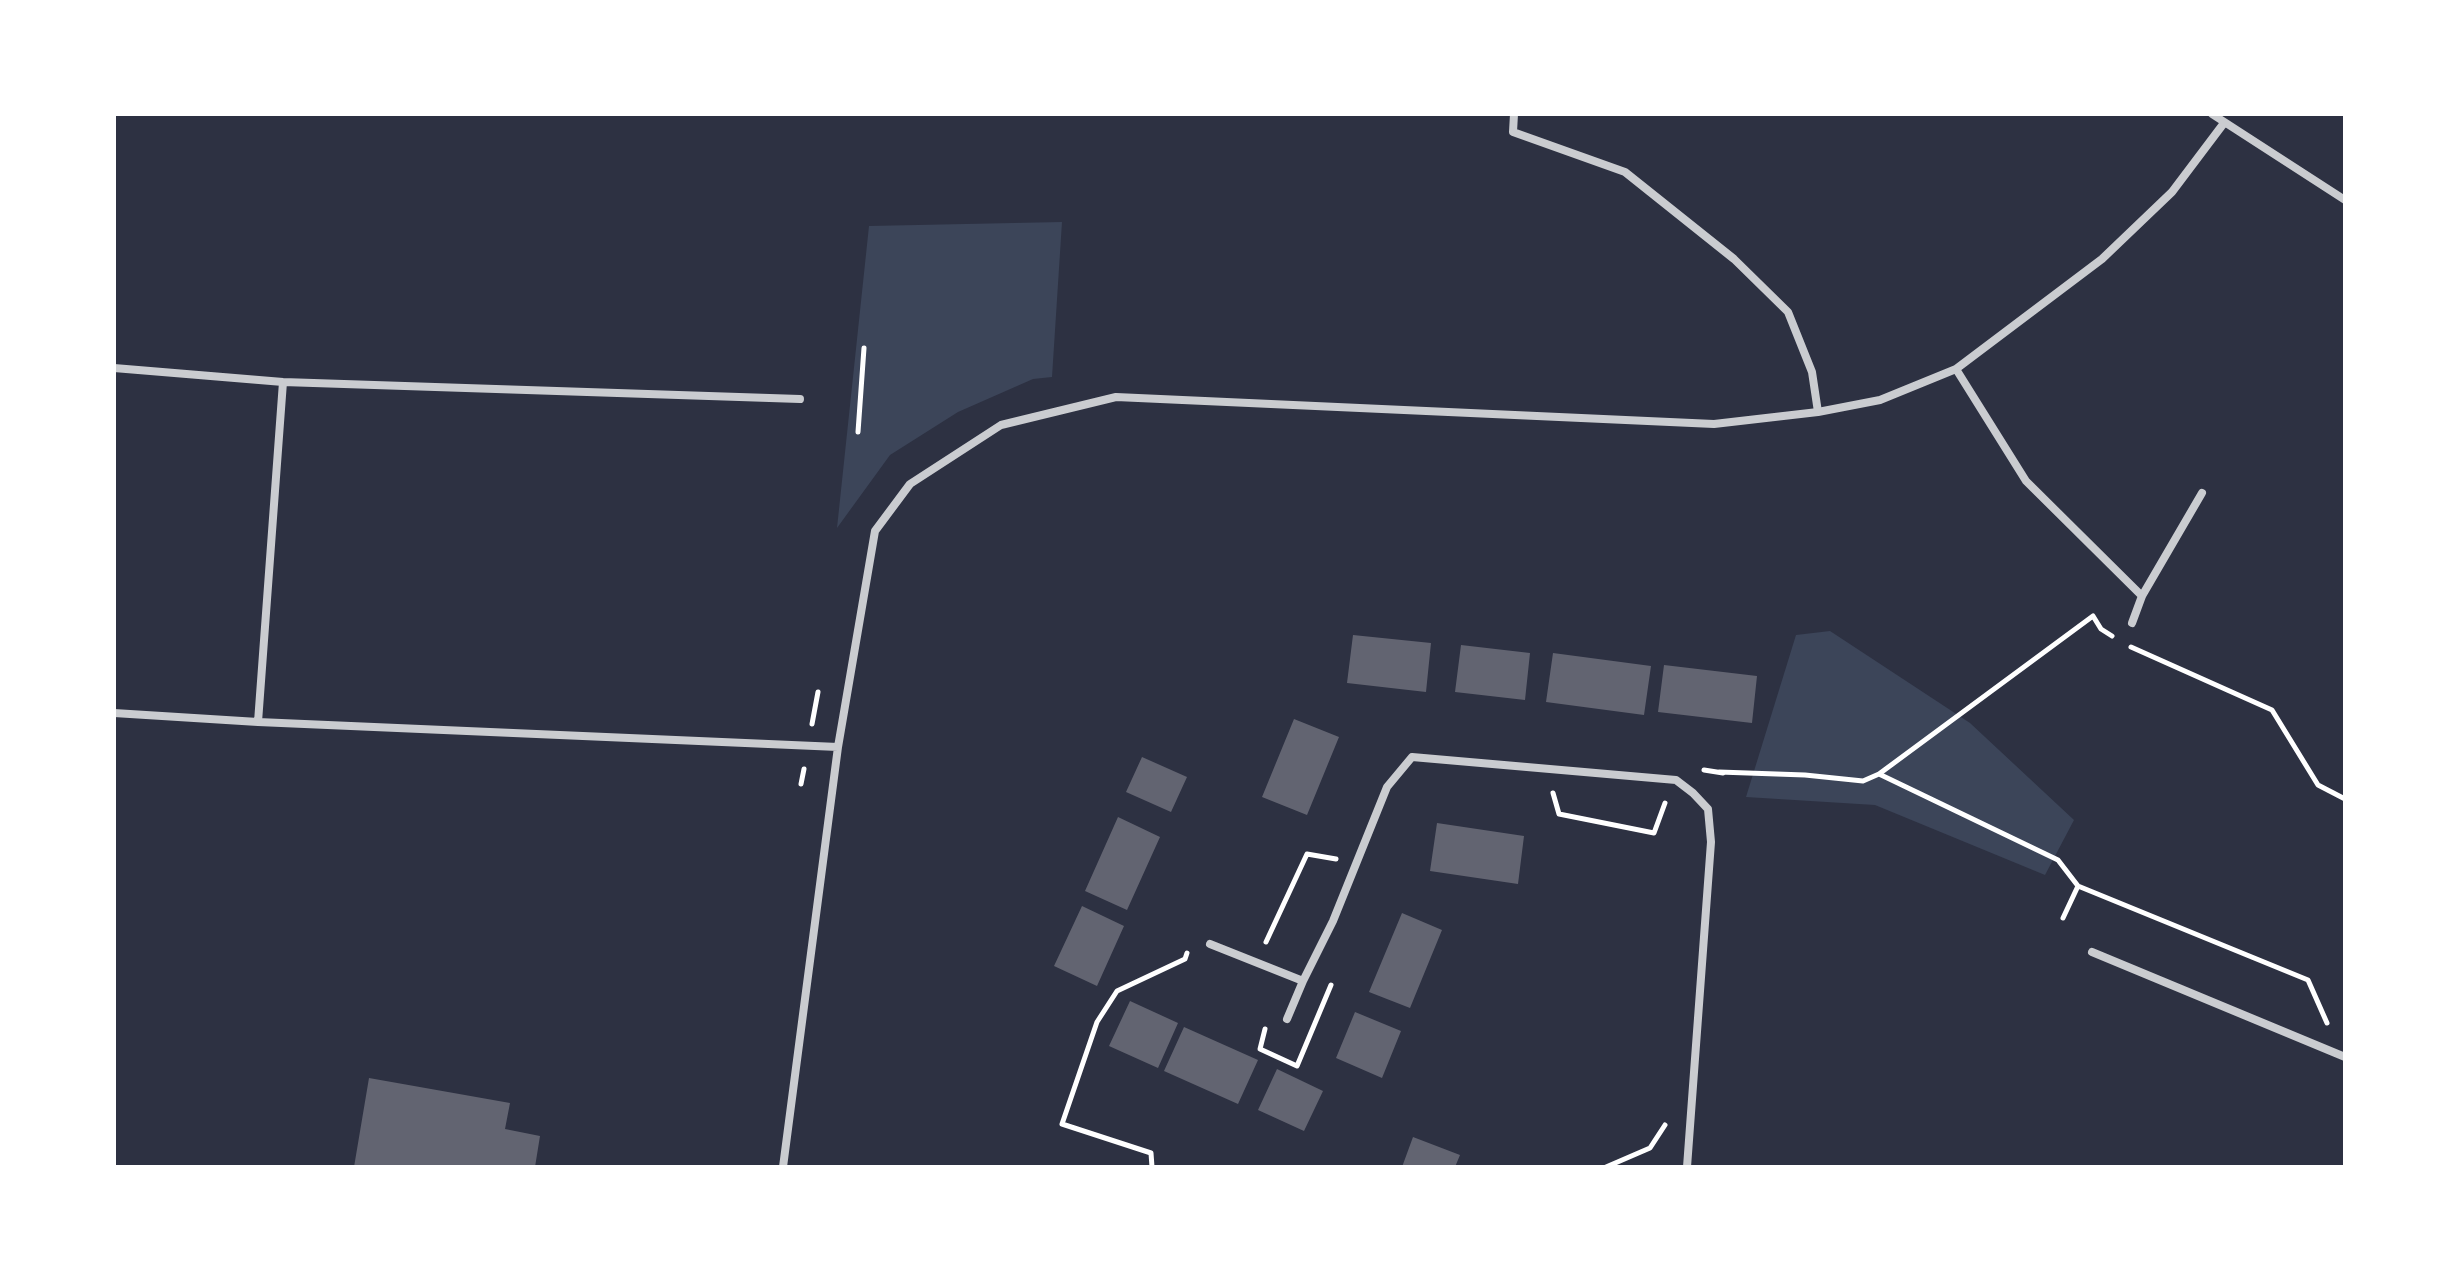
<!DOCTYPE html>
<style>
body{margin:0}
#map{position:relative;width:2459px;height:1281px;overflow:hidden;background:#2d3142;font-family:"Open Sans",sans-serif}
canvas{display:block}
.frame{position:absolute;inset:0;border:116px solid #fff;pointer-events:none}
</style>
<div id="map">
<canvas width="2459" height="1281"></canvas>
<div class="frame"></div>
</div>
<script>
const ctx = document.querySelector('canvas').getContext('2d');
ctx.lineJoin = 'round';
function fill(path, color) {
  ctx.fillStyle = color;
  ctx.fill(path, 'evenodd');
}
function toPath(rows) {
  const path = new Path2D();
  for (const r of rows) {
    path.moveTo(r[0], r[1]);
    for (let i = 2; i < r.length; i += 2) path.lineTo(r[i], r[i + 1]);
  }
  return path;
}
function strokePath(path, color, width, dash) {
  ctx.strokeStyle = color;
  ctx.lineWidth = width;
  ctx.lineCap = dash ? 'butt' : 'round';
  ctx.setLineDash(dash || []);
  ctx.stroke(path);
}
const green = toPath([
 [1062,222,1052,377,1033,379,958,412,890,455,837,528,869,226],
 [1830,631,1970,723,2074,820,2045,875,1875,805,1746,797,1796,635]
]);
const building = toPath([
 [1353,635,1431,643,1426,692,1347,683],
 [1461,645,1530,653,1525,700,1455,692],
 [1553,653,1651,666,1644,715,1546,702],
 [1664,665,1757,676,1752,723,1658,712],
 [1294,719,1339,737,1307,815,1262,797],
 [1142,757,1187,777,1171,812,1126,792],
 [1118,817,1160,837,1127,910,1085,891],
 [1437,823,1524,836,1518,884,1430,871],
 [1082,906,1124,926,1097,986,1054,966],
 [1402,913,1442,930,1410,1008,1369,992],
 [1130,1001,1178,1023,1158,1068,1109,1046],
 [1355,1012,1401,1031,1382,1078,1336,1058],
 [1184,1027,1258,1060,1238,1104,1164,1071],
 [1277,1069,1323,1091,1304,1131,1258,1110],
 [369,1078,510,1103,505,1129,540,1136,535,1167,354,1167],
 [1413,1137,1460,1155,1455,1167,1402,1167]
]);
const path = toPath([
 [858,432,864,348],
 [2131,647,2272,710,2318,785,2345,799],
 [812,724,818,692],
 [1704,770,1723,773],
 [1719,772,1805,775,1863,781,1879,774,2058,860,2078,886,2063,918],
 [1879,774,2093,616,2101,629,2112,636],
 [801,784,804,769],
 [1553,793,1559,814,1654,833,1665,803],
 [2078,886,2308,980,2327,1023],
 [1266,942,1307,854,1336,859],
 [1265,1029,1260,1049,1297,1066,1331,985],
 [1152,1167,1151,1153,1062,1124,1097,1022,1117,991,1185,959,1187,953],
 [1606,1167,1650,1148,1665,1125]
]);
const minor = toPath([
 [1514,114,1513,132,1625,172,1734,259,1788,312,1812,372,1818,412],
 [2212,114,2345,200],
 [114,368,283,382,800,399],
 [1956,369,2026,481,2142,596],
 [2132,623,2142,596,2202,493],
 [114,713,258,722,838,747],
 [258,722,283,382],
 [1210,944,1303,981],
 [2092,952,2345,1057],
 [1287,1019,1303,981,1333,921,1387,787,1412,757,1676,780,1693,793,1708,809,1711,842,1687,1167],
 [783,1167,838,747,875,531,910,484,1001,425,1116,397,1714,424,1818,412,1880,400,1956,369,2102,259,2172,192,2224,123]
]);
fill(green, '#3c4559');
fill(building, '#626471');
strokePath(path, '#fff', 5);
strokePath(minor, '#caccd0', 8);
</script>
